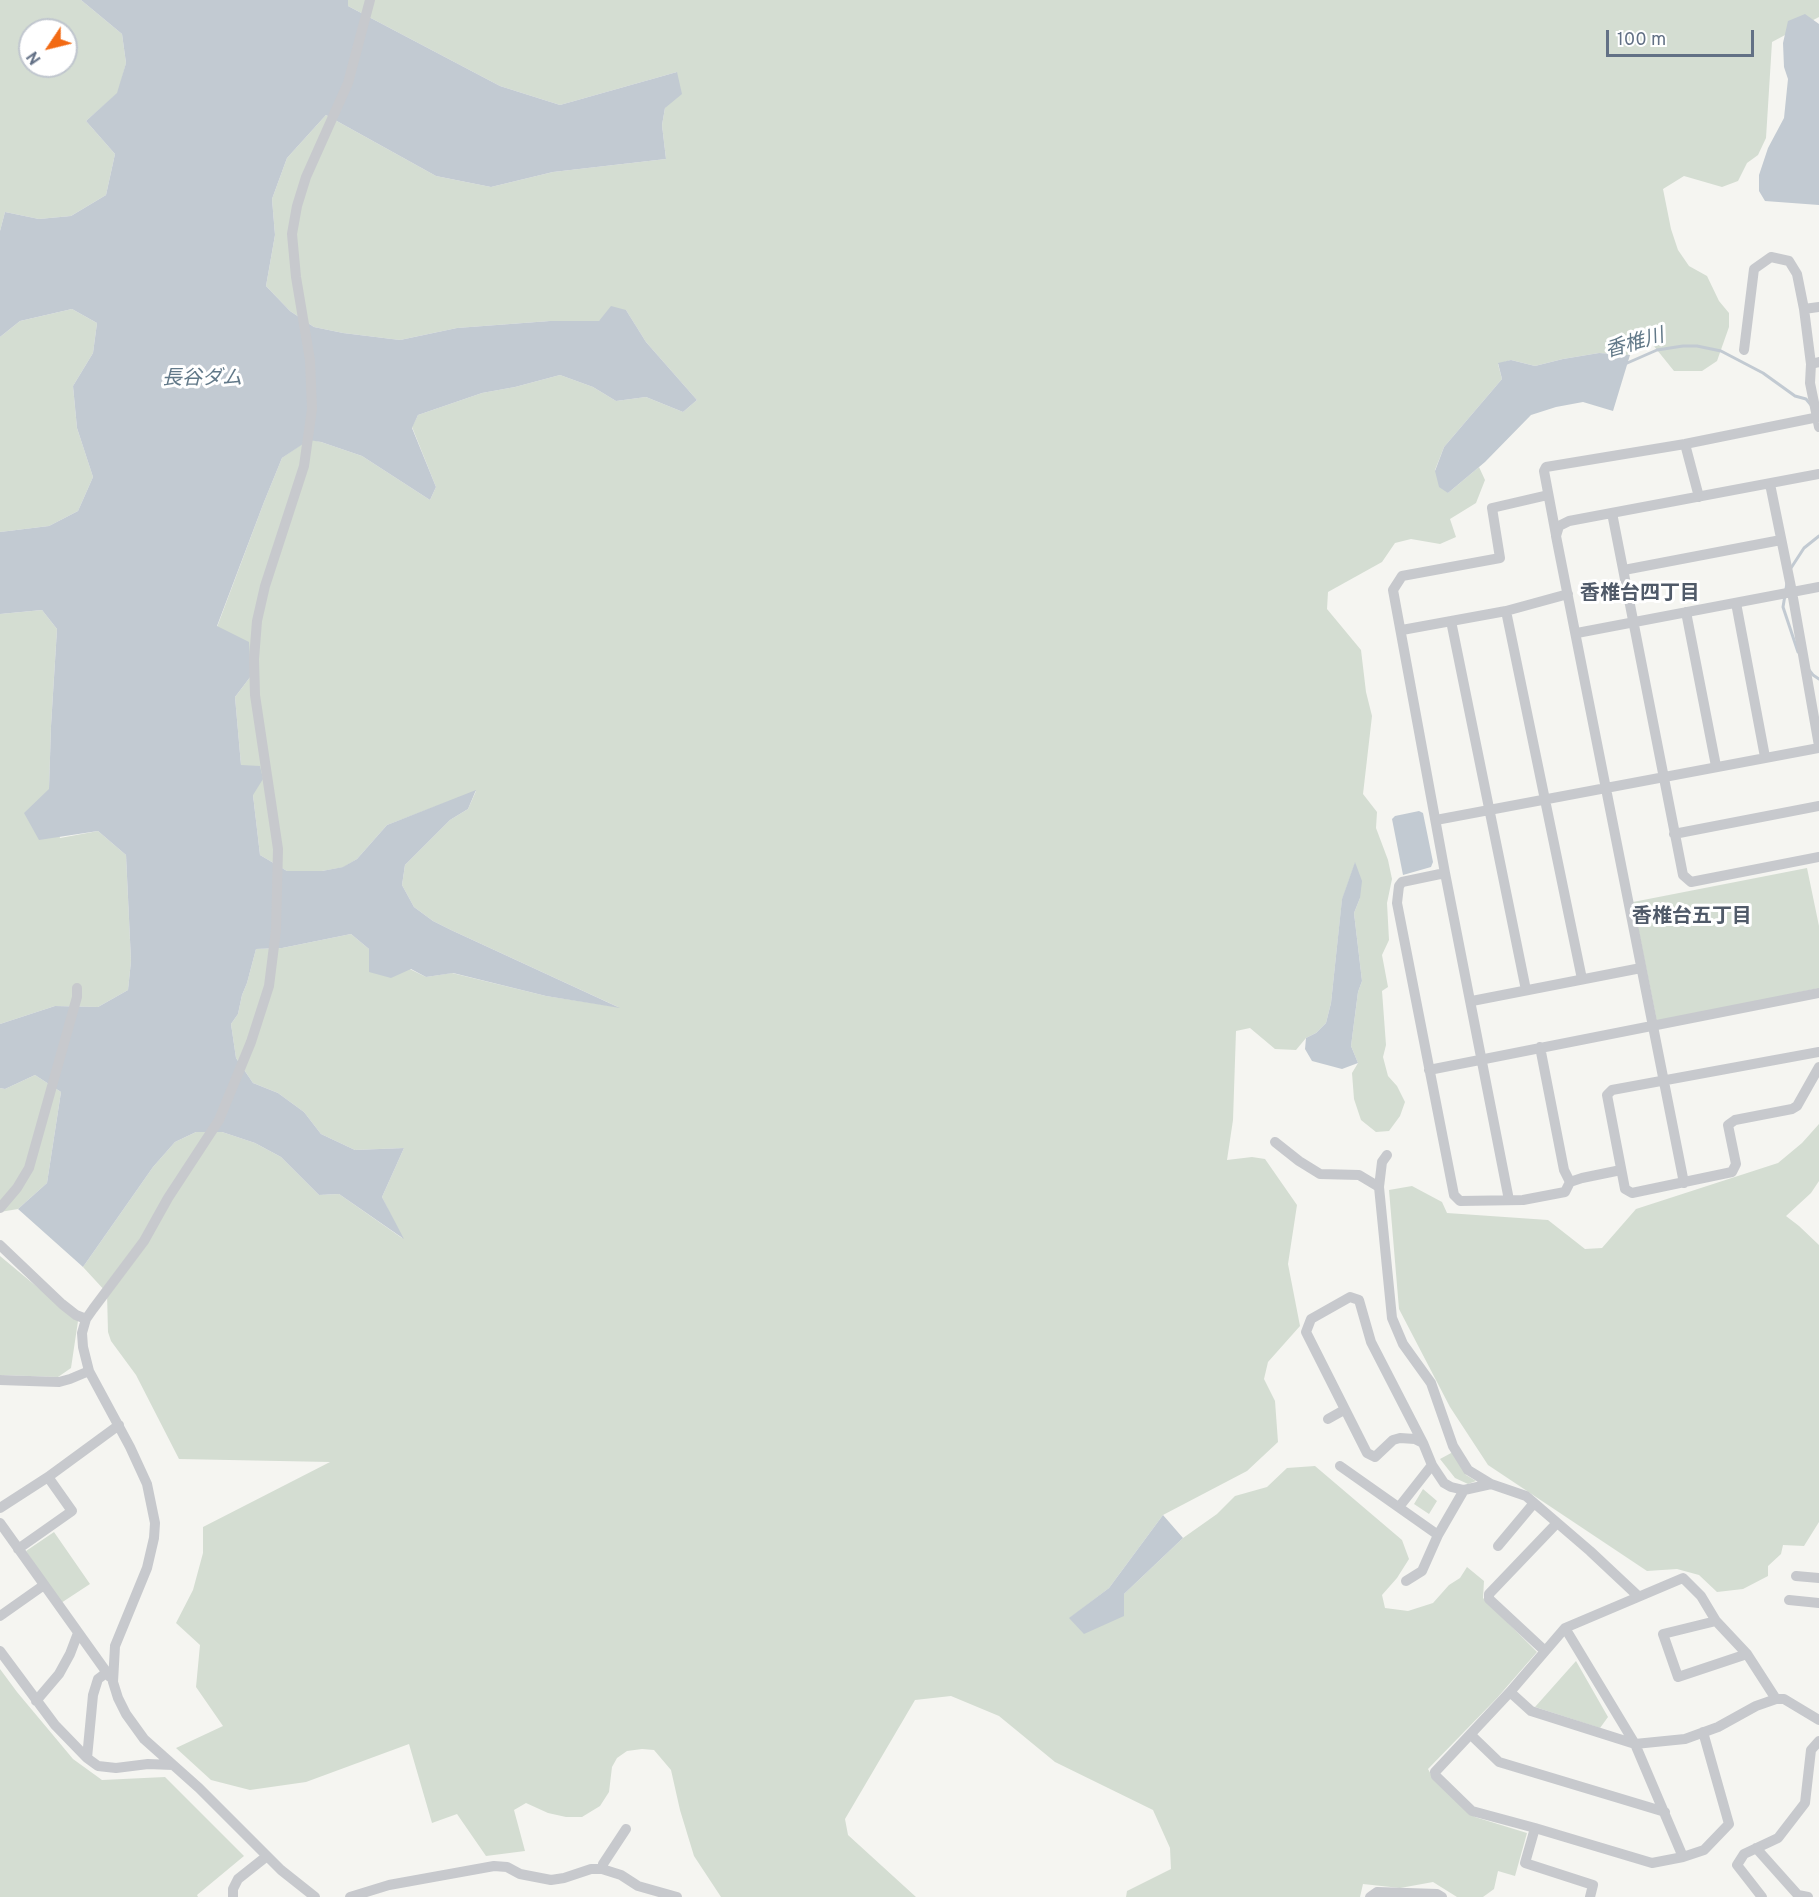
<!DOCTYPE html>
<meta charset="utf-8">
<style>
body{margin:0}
#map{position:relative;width:1819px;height:1897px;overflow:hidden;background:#f5f5f1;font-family:Overpass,sans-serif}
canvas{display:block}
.north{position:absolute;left:18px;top:18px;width:60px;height:60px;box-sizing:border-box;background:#fff;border:2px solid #c0c6ce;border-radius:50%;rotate:235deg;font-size:16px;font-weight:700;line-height:24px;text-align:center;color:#627085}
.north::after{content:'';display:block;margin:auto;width:21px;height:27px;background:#f26a14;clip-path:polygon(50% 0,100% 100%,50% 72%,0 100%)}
.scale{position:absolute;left:1606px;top:30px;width:148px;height:27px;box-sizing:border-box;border:3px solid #627085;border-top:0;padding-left:8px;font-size:18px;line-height:21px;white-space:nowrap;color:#627085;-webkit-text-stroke:4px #fff;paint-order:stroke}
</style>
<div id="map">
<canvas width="1819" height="1897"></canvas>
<div class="north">N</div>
<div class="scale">100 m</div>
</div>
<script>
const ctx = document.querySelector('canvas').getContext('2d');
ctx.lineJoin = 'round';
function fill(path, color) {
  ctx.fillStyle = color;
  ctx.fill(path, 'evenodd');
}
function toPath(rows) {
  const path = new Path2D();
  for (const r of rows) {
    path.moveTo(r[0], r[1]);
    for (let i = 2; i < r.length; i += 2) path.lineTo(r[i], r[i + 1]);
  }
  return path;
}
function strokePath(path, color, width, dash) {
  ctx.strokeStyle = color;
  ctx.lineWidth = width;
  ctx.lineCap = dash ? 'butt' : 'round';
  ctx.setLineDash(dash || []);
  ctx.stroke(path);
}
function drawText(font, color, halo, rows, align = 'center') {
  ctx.font = font + ' Overpass,"Noto Sans JP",sans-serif';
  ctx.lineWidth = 6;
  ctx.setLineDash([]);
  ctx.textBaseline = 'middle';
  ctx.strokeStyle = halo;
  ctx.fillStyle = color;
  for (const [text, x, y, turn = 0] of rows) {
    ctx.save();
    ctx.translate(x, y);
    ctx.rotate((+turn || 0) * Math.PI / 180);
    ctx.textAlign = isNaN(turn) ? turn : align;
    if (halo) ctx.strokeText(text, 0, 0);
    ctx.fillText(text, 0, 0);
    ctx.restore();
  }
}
const green = toPath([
 [0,0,81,0,122,34,126,63,118,93,86,121,115,154,106,195,71,216,39,219,5,212,0,231],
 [30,30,66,30,66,66,30,66],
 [348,0,1819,0,1819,17,1772,42,1766,138,1758,155,1747,163,1738,181,1722,187,1684,176,1663,189,1671,229,1678,250,1689,266,1707,276,1719,301,1729,313,1729,327,1717,361,1702,371,1674,371,1649,340,1630,355,1599,353,1563,359,1535,366,1511,360,1498,364,1502,379,1444,447,1435,470,1448,493,1479,467,1485,480,1476,503,1450,519,1456,537,1440,544,1411,539,1395,543,1382,562,1328,592,1327,609,1361,650,1366,692,1372,716,1363,794,1377,812,1376,828,1388,860,1392,879,1387,903,1389,940,1382,955,1388,987,1382,991,1386,1045,1383,1057,1388,1076,1397,1086,1405,1102,1400,1116,1389,1131,1376,1132,1361,1120,1354,1099,1352,1073,1358,1063,1351,1046,1358,992,1362,981,1354,913,1360,898,1355,863,1342,900,1331,1003,1326,1023,1316,1033,1306,1038,1296,1050,1275,1049,1250,1028,1236,1031,1233,1120,1227,1160,1252,1157,1265,1159,1297,1205,1288,1264,1300,1326,1268,1362,1264,1379,1275,1401,1278,1442,1247,1471,1163,1515,1109,1588,1070,1618,1124,1594,1183,1538,1217,1514,1235,1496,1267,1487,1287,1468,1315,1466,1402,1540,1409,1559,1397,1578,1382,1595,1385,1608,1408,1611,1433,1603,1449,1585,1460,1578,1467,1567,1484,1581,1483,1598,1537,1652,1497,1698,1428,1769,1433,1778,1475,1817,1527,1833,1515,1876,1498,1871,1494,1889,1483,1897,1457,1897,1433,1882,1400,1888,1363,1884,1360,1897,1126,1897,1127,1891,1171,1869,1170,1848,1153,1810,1055,1762,999,1716,951,1696,915,1700,845,1819,848,1835,916,1897,721,1897,694,1856,680,1810,671,1770,654,1750,642,1749,627,1751,617,1758,612,1767,609,1792,600,1806,582,1817,566,1817,548,1813,526,1803,514,1810,525,1851,486,1856,457,1814,432,1823,409,1744,306,1782,250,1790,211,1780,176,1748,223,1726,196,1687,200,1645,176,1623,193,1590,203,1553,203,1527,330,1462,179,1459,136,1375,111,1341,108,1332,107,1293,83,1267,153,1167,175,1142,196,1132,222,1132,255,1143,281,1157,319,1195,339,1194,402,1238,382,1197,404,1148,355,1150,321,1134,304,1112,278,1093,253,1083,236,1058,231,1024,238,1014,242,995,247,983,256,949,282,948,351,934,369,949,426,977,452,973,546,996,618,1007,451,930,433,921,414,907,402,885,405,865,450,820,468,809,476,791,387,825,357,859,344,867,322,871,287,871,260,855,253,795,241,765,235,697,251,676,217,627,264,502,282,458,309,439,321,442,362,456,430,500,436,487,412,427,418,415,482,393,515,387,560,375,593,387,616,401,646,397,683,412,697,400,646,342,626,310,599,321,550,321,457,328,400,340,343,333,314,327,290,311,266,286,275,235,272,199,287,158,326,115,436,176,491,187,553,172,666,159,662,125,665,108,677,72,560,105,500,86,348,6],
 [72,309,97,323,93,353,73,386,77,428,93,477,78,511,49,526,0,532,0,337,20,321],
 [42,610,57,629,51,726,49,790,60,838,98,831,126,855,131,961,128,990,98,1007,55,1006,0,1024,0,614],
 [1807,868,1819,926,1819,988,1657,1022,1633,902],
 [35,1075,61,1092,47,1183,18,1209,0,1212,0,1088,5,1089],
 [1819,1124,1819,1181,1811,1193,1786,1216,1799,1226,1819,1245,1819,1522,1804,1546,1783,1545,1781,1554,1768,1566,1768,1576,1743,1589,1717,1592,1699,1575,1677,1569,1647,1571,1488,1465,1450,1407,1399,1309,1389,1190,1412,1186,1442,1202,1447,1213,1548,1220,1585,1249,1602,1248,1636,1209,1778,1163,1802,1143],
 [0,1256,78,1321,71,1368,58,1377,0,1375],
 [1453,1452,1466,1475,1476,1481,1468,1484,1455,1478,1440,1459],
 [1423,1489,1437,1501,1429,1514,1414,1504],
 [54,1532,90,1584,61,1603,26,1551],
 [1576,1661,1608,1717,1600,1728,1535,1707],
 [0,1669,17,1692,73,1759,102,1780,165,1777,244,1856,197,1895,198,1897,0,1897]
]);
const water = toPath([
 [81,0,348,0,348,6,500,86,560,105,677,72,682,94,665,108,662,125,666,159,553,172,491,187,436,176,326,115,287,158,272,199,275,235,266,286,290,311,314,327,343,333,400,340,457,328,550,321,599,321,611,306,626,310,646,342,697,400,683,412,646,397,616,401,593,387,560,375,515,387,482,393,418,415,412,428,436,487,430,500,362,456,321,442,309,440,282,458,264,502,217,626,249,642,251,676,235,697,241,765,260,766,263,779,253,795,260,855,287,871,322,871,343,867,357,859,387,825,476,790,468,809,450,820,405,865,402,885,414,907,433,921,451,930,620,1008,546,996,453,973,426,977,411,969,391,978,369,972,369,949,351,934,282,948,256,949,247,983,242,995,238,1014,231,1024,236,1058,253,1083,278,1093,304,1112,321,1134,355,1150,404,1148,382,1197,404,1239,339,1194,319,1195,281,1157,255,1143,222,1132,196,1132,175,1142,153,1167,83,1267,18,1209,47,1183,61,1092,35,1075,5,1089,0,1088,0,1024,55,1006,98,1007,128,990,131,961,126,855,98,831,39,840,24,813,49,789,51,726,57,629,42,610,0,614,0,532,49,526,78,511,93,477,77,428,73,386,93,353,97,323,72,309,20,321,0,337,0,231,5,212,39,219,71,216,106,195,115,154,86,121,117,93,126,63,122,34],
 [1805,14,1819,24,1819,205,1765,201,1759,191,1759,175,1768,148,1784,118,1788,79,1784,67,1783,43,1788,21],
 [1599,353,1630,355,1613,411,1583,402,1556,407,1531,415,1485,462,1448,493,1439,487,1435,471,1444,447,1502,379,1498,363,1511,360,1535,366,1563,359],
 [1419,811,1423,813,1433,862,1431,867,1403,875,1392,819,1395,816],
 [1355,862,1362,881,1360,898,1354,913,1362,981,1358,992,1351,1046,1358,1063,1342,1069,1312,1061,1305,1049,1306,1038,1316,1033,1326,1023,1331,1003,1342,899],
 [1163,1515,1183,1538,1124,1594,1124,1616,1084,1634,1069,1618,1109,1588]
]);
const stream = toPath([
 [1625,364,1657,350,1683,346,1697,346,1721,351,1763,373,1795,396,1806,399,1811,405],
 [1791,568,1804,548,1819,536],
 [1787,583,1783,607,1798,652],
 [1809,670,1813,675,1819,679]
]);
const minor = toPath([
 [1804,309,1819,307],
 [1744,350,1754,269,1771,257,1789,261,1797,274,1804,309,1811,364],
 [1819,362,1811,364,1810,383,1819,427],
 [1685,444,1699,497],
 [1770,484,1792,592,1819,746],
 [1612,513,1683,875,1691,882,1819,857],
 [1556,535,1544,471,1546,467,1685,444,1819,417],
 [1624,570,1781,540],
 [1736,603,1765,757],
 [1506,611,1582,979],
 [1686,612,1716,766],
 [1451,621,1526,990],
 [1402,630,1506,611,1568,594],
 [1577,633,1819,587],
 [1436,820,1819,748],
 [1674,834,1819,806],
 [1445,873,1402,882,1399,886,1397,903,1454,1195,1460,1201,1523,1200,1565,1192,1570,1182,1582,1178,1621,1170],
 [1472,1001,1641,968],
 [1540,1047,1564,1170,1570,1182],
 [1819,1052,1612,1090,1607,1095,1625,1189,1632,1193,1732,1172,1736,1164,1728,1125,1735,1120,1792,1109,1797,1106,1819,1067],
 [1429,1070,1819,993],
 [1275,1142,1299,1161,1320,1174,1359,1175,1379,1187,1392,1318,1403,1344,1431,1383,1453,1446,1468,1470,1491,1484,1526,1496,1590,1551,1638,1596],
 [1684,1183,1556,536,1559,526,1569,521,1819,474],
 [1379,1187,1382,1162,1387,1155],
 [1509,1200,1445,873,1393,590,1402,576,1500,558,1492,508,1548,495],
 [0,1208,17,1188,29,1168,77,997,77,988],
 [0,1245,62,1304,76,1315,86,1319],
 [0,1380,59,1382,70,1379,89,1371],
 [1328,1419,1344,1410],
 [1423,1443,1371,1342,1359,1300,1350,1297,1311,1319,1306,1332,1367,1453,1375,1457,1393,1440,1400,1438,1415,1439,1423,1443,1432,1465,1444,1483,1451,1487,1464,1490,1491,1484],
 [1340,1466,1438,1535],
 [1399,1507,1432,1465],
 [0,1508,48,1477,119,1425],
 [0,1523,110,1677],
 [1498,1546,1534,1503],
 [18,1549,72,1511,48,1477],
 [1796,1576,1819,1578],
 [1406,1581,1422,1571,1438,1535,1464,1490],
 [1789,1600,1819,1603],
 [0,1616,44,1585],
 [1716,1621,1663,1634,1678,1677,1747,1654],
 [1565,1628,1635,1744,1683,1857],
 [0,1651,55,1725,87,1758,93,1695,98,1679,106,1673],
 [1545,1651,1489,1599,1489,1594,1556,1524],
 [1510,1692,1531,1711,1635,1744,1685,1739,1718,1727,1756,1706,1776,1699,1784,1699,1819,1720],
 [36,1701,59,1674,70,1654,78,1633],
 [1471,1735,1499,1762,1665,1812],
 [87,1758,98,1766,116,1768,148,1764,173,1765],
 [1535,1828,1652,1863,1683,1857,1704,1850,1729,1824,1703,1732],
 [1756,1848,1798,1895,1808,1897],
 [602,1869,603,1864,626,1829],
 [233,1897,233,1889,238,1879,267,1856],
 [315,1897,281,1870,199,1788,144,1739,126,1714,118,1698,113,1682,115,1646,147,1568,154,1538,155,1523,147,1484,130,1447,89,1371,83,1347,82,1333,86,1319,93,1309,144,1241,168,1198,219,1120,251,1042,269,986,276,930,278,849,255,695,254,659,257,621,265,586,304,466,312,409,310,360,296,277,292,234,297,206,306,177,348,83,370,0],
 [350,1897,389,1885,494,1866,507,1867,520,1874,551,1880,564,1878,591,1869,602,1869,621,1875,638,1886,677,1897],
 [1370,1897,1377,1892,1437,1894,1442,1897],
 [1590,1897,1593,1885,1525,1863,1535,1828,1472,1811,1436,1776,1435,1772,1510,1692,1565,1628,1683,1578,1701,1596,1716,1621,1747,1654,1776,1699],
 [1762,1897,1737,1865,1744,1854,1778,1838,1805,1803,1811,1750,1819,1741]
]);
const waterNames = [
 ["香椎川",1635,345,-16],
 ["長谷ダム",202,380]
];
const neighbourhoodNames = [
 ["香椎台四丁目",1640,595],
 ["香椎台五丁目",1692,918]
];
fill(green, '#d4ddd2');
fill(water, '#c2cad2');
strokePath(stream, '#c2cad2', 3);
strokePath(minor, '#c7c9cd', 10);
drawText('italic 20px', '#627989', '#fff', waterNames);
drawText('bold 20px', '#505a69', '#fff', neighbourhoodNames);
</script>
